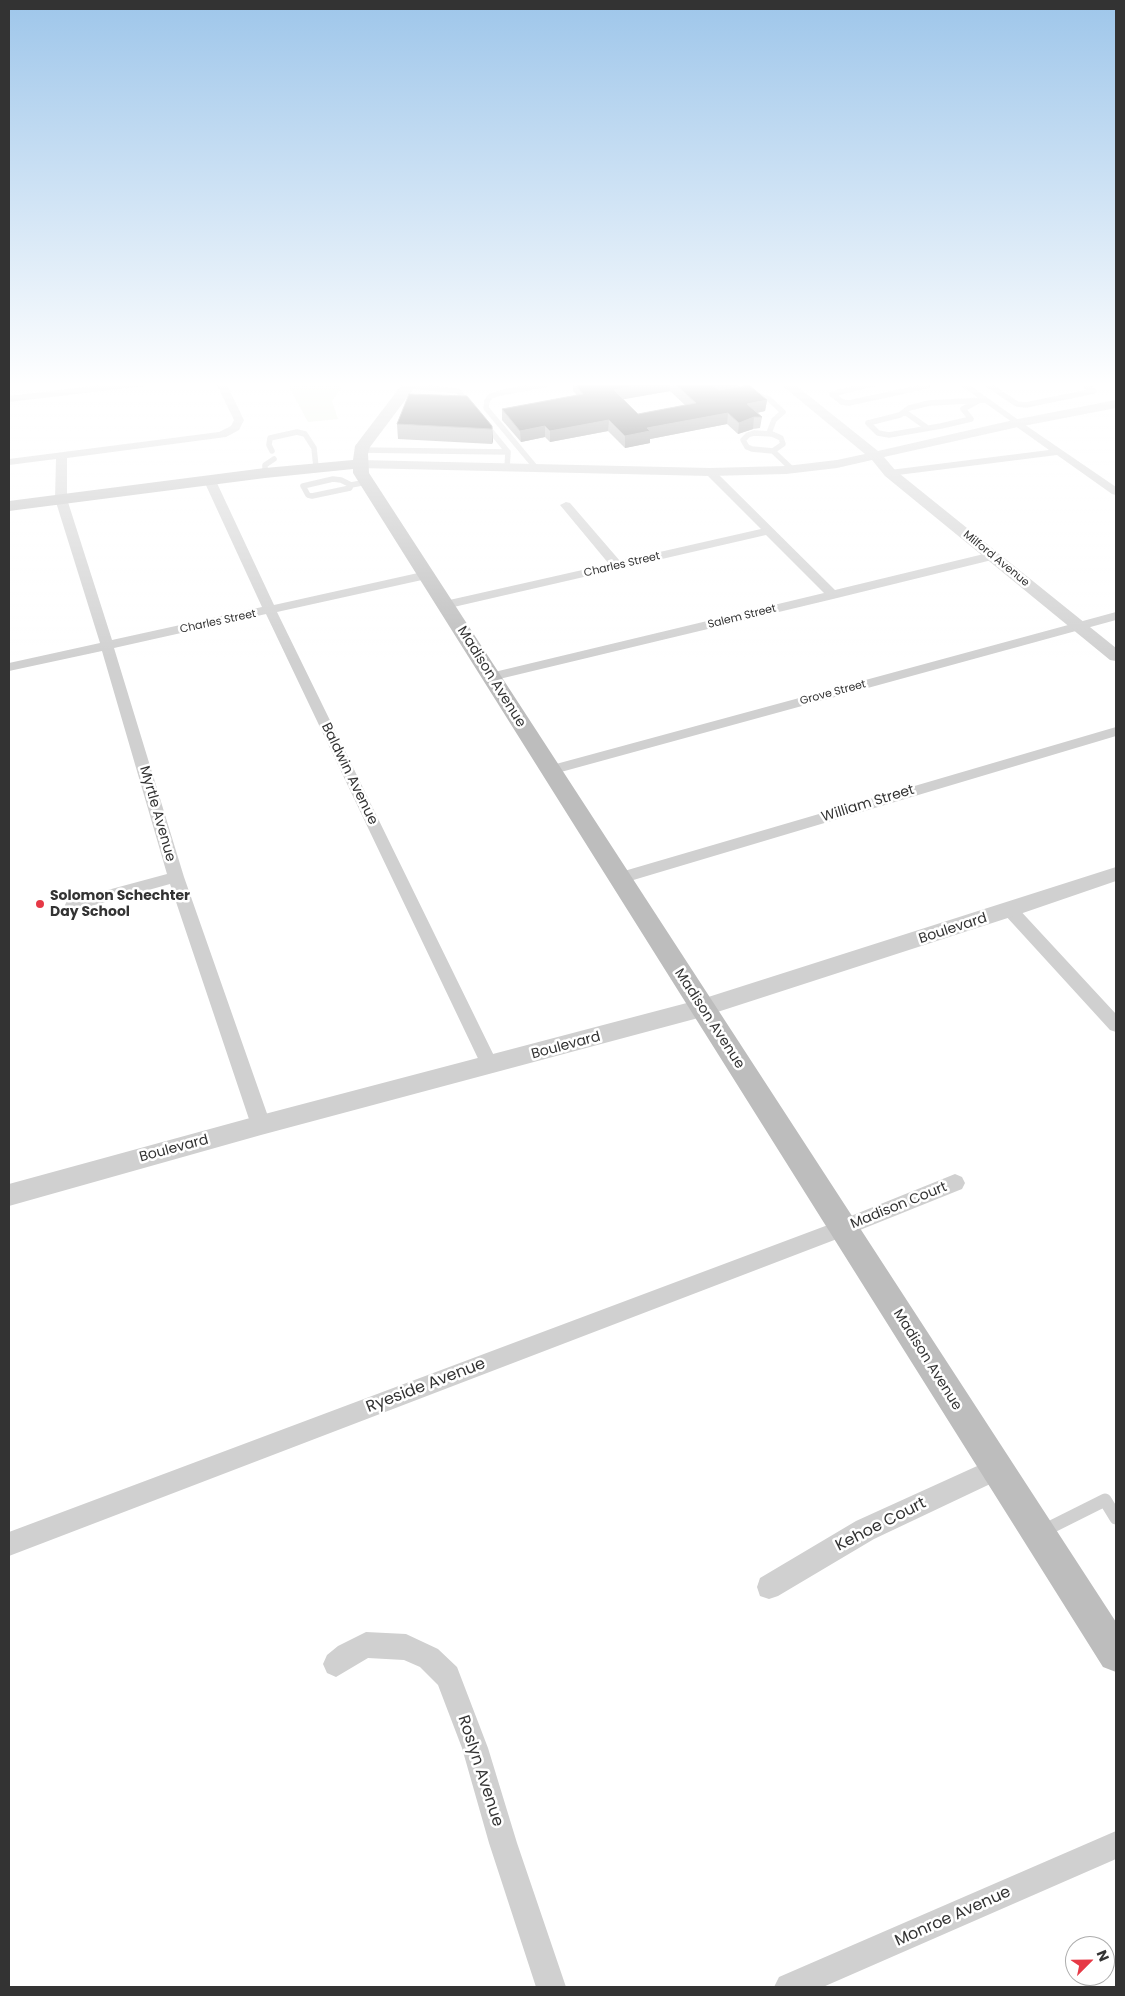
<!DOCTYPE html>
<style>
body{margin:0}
#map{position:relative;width:1125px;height:1996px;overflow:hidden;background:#fff;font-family:Poppins,sans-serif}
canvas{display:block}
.frame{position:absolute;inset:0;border:10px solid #333;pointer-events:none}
.north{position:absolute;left:1065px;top:1936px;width:50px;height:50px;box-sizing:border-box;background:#fff;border:1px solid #adadad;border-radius:50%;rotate:67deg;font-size:14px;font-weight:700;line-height:20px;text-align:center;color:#333}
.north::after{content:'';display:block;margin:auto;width:18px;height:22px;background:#e63946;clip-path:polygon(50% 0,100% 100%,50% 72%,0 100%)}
</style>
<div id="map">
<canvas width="1125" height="1996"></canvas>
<div class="frame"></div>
<div class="north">N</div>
</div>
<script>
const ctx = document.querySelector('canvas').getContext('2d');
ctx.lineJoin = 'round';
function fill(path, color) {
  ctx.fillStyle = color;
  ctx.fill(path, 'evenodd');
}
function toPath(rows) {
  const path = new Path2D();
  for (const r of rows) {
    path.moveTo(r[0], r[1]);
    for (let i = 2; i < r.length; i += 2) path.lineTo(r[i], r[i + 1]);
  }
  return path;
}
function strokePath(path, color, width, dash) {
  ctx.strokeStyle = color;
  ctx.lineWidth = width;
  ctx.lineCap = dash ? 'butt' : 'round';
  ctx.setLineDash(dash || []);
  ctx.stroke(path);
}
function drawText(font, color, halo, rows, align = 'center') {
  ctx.font = font + ' Poppins,sans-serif';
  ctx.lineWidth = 5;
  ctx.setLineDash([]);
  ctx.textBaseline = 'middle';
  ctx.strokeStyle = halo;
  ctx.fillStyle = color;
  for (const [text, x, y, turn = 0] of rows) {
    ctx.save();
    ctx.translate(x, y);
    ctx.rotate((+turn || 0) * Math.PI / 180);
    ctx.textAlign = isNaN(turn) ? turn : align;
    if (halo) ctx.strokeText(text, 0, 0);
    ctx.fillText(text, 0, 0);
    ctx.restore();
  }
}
const green = toPath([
 [287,383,345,383,332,401,338,419,308,422]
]);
const serviceFar1 = toPath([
 [876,383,832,394,842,402,849,403,927,386,923,383],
 [962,383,1018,423],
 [985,383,1017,404,1026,405,1094,391,1082,383],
 [409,386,458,391,470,405],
 [754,394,769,399,783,412,774,420,769,433],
 [978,401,963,409,971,419,941,426,889,435,878,433,868,423,900,415,909,408,929,403,985,400],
 [905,412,926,427],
 [486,425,508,452,507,468],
 [754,433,772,434,781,438,783,444,773,451,752,449,747,447,743,440,748,435,754,433],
 [361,450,508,452],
 [272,451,269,445,270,438,297,432,305,434,314,448,316,467],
 [773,451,793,470],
 [536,468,486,408,487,401,491,396,500,393,552,383],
 [265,473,265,465,274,459],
 [333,479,341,480,351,485,350,488,312,496,308,495,303,486,333,479],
 [351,485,367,482]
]);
const service = toPath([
 [1043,1531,1105,1500,1116,1518]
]);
const minor = toPath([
 [117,383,149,383,144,386,9,402,9,396,117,383],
 [216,383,226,383,244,420,239,430,226,437,67,458,67,499,112,640,262,607,204,481,210,478,216,481,274,605,427,571,431,572,433,575,431,578,277,612,499,1066,496,1071,490,1073,484,1071,266,614,114,648,184,877,271,1125,268,1131,261,1133,254,1131,251,1125,170,884,73,911,67,909,65,905,67,901,167,874,102,651,9,671,9,663,100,643,55,499,56,459,9,465,9,459,219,432,231,426,234,420,216,383],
 [1018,420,1116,487,1116,495,1112,494,1057,455,890,476,884,473,890,470,1049,450,1014,425,1013,423,1014,421,1018,420],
 [710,469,714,470,835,590,992,552,998,556,996,559,833,599,491,681,486,680,484,677,486,674,824,593,766,535,445,609,439,605,445,601,609,564,560,505,566,502,570,503,620,561,761,529,704,472,710,469],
 [1116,612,1116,620,550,775,545,773,543,770,545,767,1116,612],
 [1116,727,1116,736,620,884,614,882,612,878,614,874,1116,727],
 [1010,904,1016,906,1116,1014,1116,1032,1110,1030,1004,914,1002,910,1004,906,1010,904],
 [955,1174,962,1177,965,1183,962,1189,850,1234,9,1556,9,1532,836,1222,955,1174],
 [997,1457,1005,1461,1009,1469,1005,1477,874,1539,778,1596,769,1599,760,1596,757,1587,760,1578,856,1521,997,1457],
 [366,1632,406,1634,438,1649,457,1667,488,1748,517,1843,566,1987,536,1987,489,1843,462,1748,438,1685,420,1667,404,1660,368,1658,336,1677,327,1673,323,1664,327,1655,338,1646,366,1632],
 [1116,1831,1116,1859,823,1987,774,1987,779,1977,1116,1831]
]);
const tertiary = toPath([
 [779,383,793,383,878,451,1018,419,1116,400,1116,408,1018,427,884,457,895,470,1116,648,1116,661,1110,660,885,476,872,460,837,468,786,474,710,476,359,468,352,464,359,460,710,468,786,466,837,460,865,454,779,383],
 [1116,867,1116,881,1017,915,702,1017,261,1135,9,1206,9,1184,261,1115,702,999,1116,867]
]);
const secondary = toPath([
 [403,383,418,383,370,447,368,454,369,473,1116,1622,1116,1672,1103,1667,353,473,353,469,265,478,9,511,9,501,265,468,353,460,355,446,403,383]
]);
const wall = toPath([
 [573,383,738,383,738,387,767,400,765,411,757,413,762,417,760,428,753,429,738,434,727,424,650,439,650,443,625,448,608,431,550,442,545,437,521,442,502,420,502,409,576,395,576,394,573,391],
 [670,391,685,405,638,414,623,399],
 [397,424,492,426,493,441,492,444,398,439]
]);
const shadedWall = toPath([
 [651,383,670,383,670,391,614,401,614,390],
 [714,383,738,383,738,388,713,395],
 [767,400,765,411,746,415,747,404],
 [728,413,727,424,650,439,650,443,625,448,625,436,647,428],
 [754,417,753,429,738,434,739,423],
 [609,420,608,431,550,442,550,431],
 [492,426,493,441,492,444],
 [545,426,545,437,521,442,520,431]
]);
const building = toPath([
 [576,383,651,383,614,390,638,414,696,403,674,383,714,383,714,387,719,390,749,385,767,400,747,404,762,417,754,417,739,423,728,413,647,428,650,431,625,436,609,420,550,431,545,426,520,431,502,409,583,394,576,386,578,386,576,383],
 [409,394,467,396,492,426,492,429,397,424,409,394]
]);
const markers = [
 [40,904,5,"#e63946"]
];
const farStreetnames = [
 ["Milford Avenue",996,559,39],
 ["Charles Street",622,565,-13],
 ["Salem Street",742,617,-14],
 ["Charles Street",218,622,-12],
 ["Grove Street",833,693,-15]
];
const streetNames = [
 ["Madison Avenue",491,677,58],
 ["Baldwin Avenue",349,774,64],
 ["William Street",868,804,-17],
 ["Myrtle Avenue",157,814,74],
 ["Boulevard",953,929,-18],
 ["Madison Avenue",709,1019,57],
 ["Boulevard",566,1046,-15],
 ["Boulevard",174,1149,-15],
 ["Madison Court",899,1206,-22],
 ["Madison Avenue",927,1360,58]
];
const poiNames = [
 ["Solomon Schechter",50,896],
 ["Day School",50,912]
];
const nearStreetnames = [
 ["Ryeside Avenue",426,1386,-21],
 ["Kehoe Court",881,1525,-27],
 ["Roslyn Avenue",480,1771,72],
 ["Monroe Avenue",953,1917,-24]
];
fill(green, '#e6ecdf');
strokePath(serviceFar1, '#d0d0d0', 5.5);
strokePath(service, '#d0d0d0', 13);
fill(minor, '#d0d0d0');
fill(tertiary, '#d0d0d0');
fill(secondary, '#bdbdbd');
fill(wall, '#8c8c8c');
fill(shadedWall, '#5f5f5f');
fill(building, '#1a1a1a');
strokePath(building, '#5f5f5f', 1);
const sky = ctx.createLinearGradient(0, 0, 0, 663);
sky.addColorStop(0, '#9ec6ea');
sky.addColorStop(0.58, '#fff');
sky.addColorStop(1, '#ffffff00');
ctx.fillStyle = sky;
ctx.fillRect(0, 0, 1125, 663);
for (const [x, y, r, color] of markers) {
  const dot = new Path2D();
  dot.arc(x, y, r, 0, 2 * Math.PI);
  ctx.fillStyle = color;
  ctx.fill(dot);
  strokePath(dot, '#fff', 2);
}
drawText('11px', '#333', '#fff', farStreetnames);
drawText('14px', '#333', '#fff', streetNames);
drawText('bold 14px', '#333', '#fff', poiNames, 'left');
drawText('16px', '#333', '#fff', nearStreetnames);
</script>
